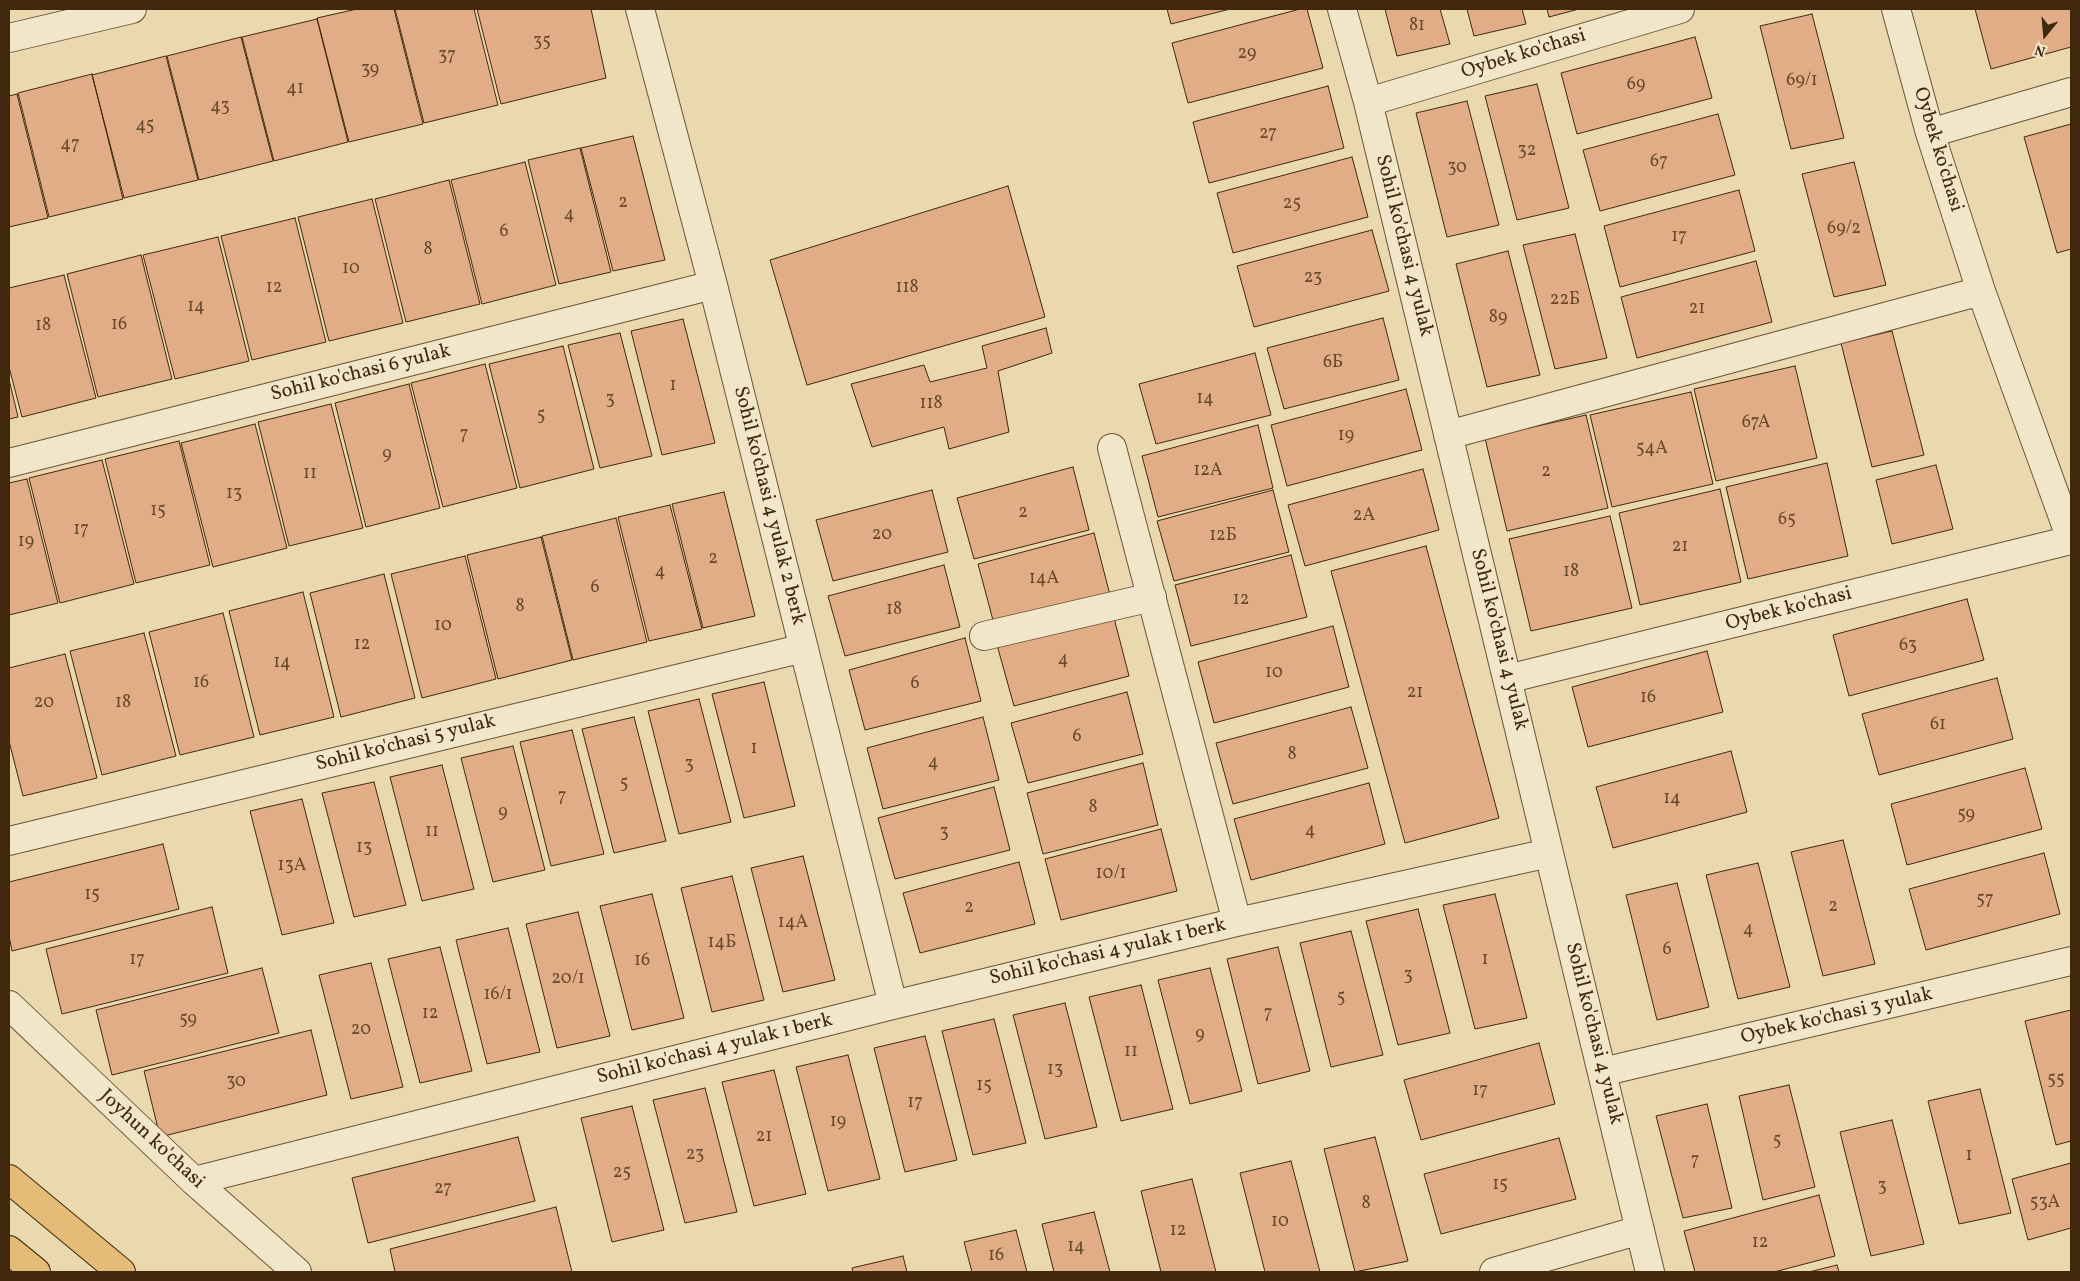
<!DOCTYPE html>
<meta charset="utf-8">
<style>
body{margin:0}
#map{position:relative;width:2080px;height:1281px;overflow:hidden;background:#ead8ae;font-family:Vollkorn,serif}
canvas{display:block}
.frame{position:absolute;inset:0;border:10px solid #41280d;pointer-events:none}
.north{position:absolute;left:2020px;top:10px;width:50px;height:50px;-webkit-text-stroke:4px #f1e6ca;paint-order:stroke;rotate:197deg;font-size:14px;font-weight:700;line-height:20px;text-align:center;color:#41280d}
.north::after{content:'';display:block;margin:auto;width:18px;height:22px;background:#41280d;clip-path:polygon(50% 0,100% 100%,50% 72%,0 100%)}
</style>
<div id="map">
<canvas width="2080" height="1281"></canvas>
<div class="frame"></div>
<div class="north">N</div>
</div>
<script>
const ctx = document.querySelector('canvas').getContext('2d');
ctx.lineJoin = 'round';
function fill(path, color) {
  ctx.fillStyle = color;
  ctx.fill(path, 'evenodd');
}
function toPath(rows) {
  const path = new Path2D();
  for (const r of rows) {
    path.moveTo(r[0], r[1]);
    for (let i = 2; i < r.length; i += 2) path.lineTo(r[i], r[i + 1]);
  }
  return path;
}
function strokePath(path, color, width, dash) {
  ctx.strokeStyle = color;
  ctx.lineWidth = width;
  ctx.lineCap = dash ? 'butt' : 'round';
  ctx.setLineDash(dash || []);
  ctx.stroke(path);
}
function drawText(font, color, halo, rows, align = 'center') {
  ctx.font = font + ' Vollkorn,serif';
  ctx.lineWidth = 4;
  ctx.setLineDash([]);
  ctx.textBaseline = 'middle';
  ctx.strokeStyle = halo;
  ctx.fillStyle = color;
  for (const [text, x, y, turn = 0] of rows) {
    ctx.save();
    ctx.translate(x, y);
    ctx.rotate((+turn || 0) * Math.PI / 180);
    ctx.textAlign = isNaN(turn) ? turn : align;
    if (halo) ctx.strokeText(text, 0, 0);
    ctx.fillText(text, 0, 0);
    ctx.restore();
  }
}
const building = toPath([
 [357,9,394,9,423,124,349,142,317,18,357,9],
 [395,9,474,9,498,105,424,123,395,9],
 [477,9,591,9,606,78,501,104,477,9],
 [1167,9,1230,9,1171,24,1167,9],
 [1300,9,1307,9,1323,68,1188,103,1172,43,1300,9],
 [1385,9,1440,9,1450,44,1397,56,1385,9],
 [1467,9,1522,9,1526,24,1474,36,1467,9],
 [1547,9,1579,9,1549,17,1547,9],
 [1975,9,2071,9,2071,47,1991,69,1975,9],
 [1812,14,1844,138,1791,149,1760,26,1812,14],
 [317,19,348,142,274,161,242,37,317,19],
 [241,37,273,161,199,180,167,56,241,37],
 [1695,37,1712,98,1577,134,1561,73,1695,37],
 [166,56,198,180,124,198,92,75,166,56],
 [92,74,123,199,49,217,18,93,92,74],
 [1537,84,1569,208,1517,220,1485,96,1537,84],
 [1328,86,1344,148,1209,183,1193,122,1328,86],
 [17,94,48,218,9,227,9,96,17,94],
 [1467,101,1499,225,1447,237,1416,113,1467,101],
 [1718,114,1735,175,1600,211,1583,150,1718,114],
 [2071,124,2071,249,2057,253,2024,137,2071,124],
 [633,136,665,260,613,271,581,148,633,136],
 [580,148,611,272,559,284,528,160,580,148],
 [1352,157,1368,217,1233,253,1217,193,1352,157],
 [525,162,556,285,482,304,451,180,525,162],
 [1854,162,1886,285,1834,297,1802,174,1854,162],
 [449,180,480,304,406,322,375,199,449,180],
 [1008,186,1045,317,807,385,770,260,1008,186],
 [1739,190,1755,251,1620,287,1604,226,1739,190],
 [372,199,403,323,329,341,298,217,372,199],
 [295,218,326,342,252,360,221,236,295,218],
 [1372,230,1389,291,1254,327,1237,266,1372,230],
 [1575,234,1607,358,1555,369,1523,245,1575,234],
 [218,237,249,361,175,379,143,255,218,237],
 [1508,251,1540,375,1487,387,1456,264,1508,251],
 [141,255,172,379,98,397,67,274,141,255],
 [1756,261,1772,322,1637,358,1621,297,1756,261],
 [64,275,96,398,22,417,9,367,9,288,64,275],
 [1383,318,1399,380,1284,409,1267,348,1383,318],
 [683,319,715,443,662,455,631,331,683,319],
 [1046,328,1052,353,998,371,1009,432,949,449,944,427,872,447,851,384,924,365,930,382,987,368,982,346,1046,328],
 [1892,331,1924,455,1872,467,1841,343,1892,331],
 [620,333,652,456,600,468,568,345,620,333],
 [563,346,594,469,520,488,489,364,563,346],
 [1255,353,1271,415,1156,444,1139,384,1255,353],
 [485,364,517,488,443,507,411,383,485,364],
 [1795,366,1817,458,1716,481,1694,389,1795,366],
 [9,379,18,417,9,419,9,379],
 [409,384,440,508,366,527,335,403,409,384],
 [1406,389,1422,450,1287,486,1271,425,1406,389],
 [1691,392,1713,484,1612,507,1590,415,1691,392],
 [331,404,363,528,289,546,258,422,331,404],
 [1586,415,1608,508,1507,531,1485,438,1586,415],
 [255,424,287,548,213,567,181,443,255,424],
 [1258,425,1273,488,1158,517,1142,456,1258,425],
 [179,441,210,565,136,583,105,459,179,441],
 [102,460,134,584,60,603,29,478,102,460],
 [1827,463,1848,556,1748,579,1726,487,1827,463],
 [1936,465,1953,529,1892,544,1876,480,1936,465],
 [1073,467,1089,530,974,559,957,498,1073,467],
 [1423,469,1439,530,1305,566,1288,505,1423,469],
 [27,479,58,603,9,615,9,483,27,479],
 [1720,489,1741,582,1640,605,1619,513,1720,489],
 [932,490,948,552,833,581,816,520,932,490],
 [1273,490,1289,552,1174,581,1157,521,1273,490],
 [724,492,755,616,703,628,672,504,724,492],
 [670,505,702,629,649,641,618,517,670,505],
 [1610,516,1632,608,1531,631,1509,539,1610,516],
 [616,518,647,642,573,660,542,536,616,518],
 [1094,533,1110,595,994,624,978,564,1094,533],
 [541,537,572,660,498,679,467,555,541,537],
 [1426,546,1499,818,1405,843,1331,571,1426,546],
 [1291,555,1307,617,1191,646,1175,585,1291,555],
 [465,556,496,679,422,698,391,574,465,556],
 [944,565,960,627,845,656,828,596,944,565],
 [384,574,415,698,341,717,310,593,384,574],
 [303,592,334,717,260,735,229,611,303,592],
 [1967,599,1984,660,1849,696,1833,635,1967,599],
 [223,613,254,737,180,755,149,632,223,613],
 [1113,614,1129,676,1014,706,997,645,1113,614],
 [1333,626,1349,687,1214,723,1198,662,1333,626],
 [144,633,176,756,102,775,70,651,144,633],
 [965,638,981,701,865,730,849,670,965,638],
 [1707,651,1723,712,1588,747,1572,687,1707,651],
 [65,654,97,778,23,796,9,741,9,668,65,654],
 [1997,678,2013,739,1879,775,1862,714,1997,678],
 [764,682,795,806,744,818,712,694,764,682],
 [1127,692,1143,754,1028,783,1011,723,1127,692],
 [699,699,731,822,679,834,648,711,699,699],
 [1351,707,1368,768,1233,804,1216,743,1351,707],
 [634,717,666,841,614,853,582,729,634,717],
 [983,717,999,780,883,809,867,748,983,717],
 [572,730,604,854,551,866,520,742,572,730],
 [513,746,545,870,493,882,461,758,513,746],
 [1731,751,1747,812,1613,848,1596,787,1731,751],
 [1143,763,1158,825,1043,854,1027,793,1143,763],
 [442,765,474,889,422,901,390,777,442,765],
 [2025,768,2042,829,1907,865,1891,804,2025,768],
 [374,782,406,905,354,917,322,793,374,782],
 [1369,783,1385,844,1251,880,1234,819,1369,783],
 [994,787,1010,850,895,879,878,818,994,787],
 [302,799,334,923,282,935,250,811,302,799],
 [1161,829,1177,891,1061,920,1045,859,1161,829],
 [1843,840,1875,964,1823,976,1791,852,1843,840],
 [163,844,179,909,12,951,9,936,9,882,163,844],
 [2044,853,2060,914,1926,950,1909,889,2044,853],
 [803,856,835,980,783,992,751,868,803,856],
 [1019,862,1035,924,920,953,903,893,1019,862],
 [1758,863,1790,987,1738,999,1706,875,1758,863],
 [732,876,764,1000,712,1012,681,888,732,876],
 [1677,883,1709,1007,1657,1020,1626,895,1677,883],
 [652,894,684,1018,632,1030,600,906,652,894],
 [1495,894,1527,1018,1475,1029,1443,905,1495,894],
 [212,907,228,973,62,1014,46,949,212,907],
 [1418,909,1450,1033,1398,1045,1366,921,1418,909],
 [578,912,610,1036,557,1048,526,924,578,912],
 [508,928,540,1052,487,1064,456,940,508,928],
 [1351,931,1383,1055,1331,1067,1300,943,1351,931],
 [440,947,472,1071,420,1083,388,959,440,947],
 [1278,947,1310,1071,1258,1084,1227,959,1278,947],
 [371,963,403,1087,351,1099,319,975,371,963],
 [262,968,279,1033,112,1075,96,1010,262,968],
 [1210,968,1242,1091,1190,1104,1158,980,1210,968],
 [1141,985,1173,1109,1121,1121,1089,997,1141,985],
 [1065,1003,1097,1127,1045,1139,1013,1015,1065,1003],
 [2071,1010,2071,1141,2056,1145,2025,1021,2071,1010],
 [994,1019,1026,1143,973,1155,942,1031,994,1019],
 [311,1030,327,1095,160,1137,144,1071,311,1030],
 [925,1036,957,1160,905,1172,874,1048,925,1036],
 [1539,1043,1555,1104,1421,1140,1404,1080,1539,1043],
 [848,1055,880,1179,828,1191,796,1067,848,1055],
 [774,1070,806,1194,754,1206,722,1082,774,1070],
 [1789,1085,1815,1187,1763,1200,1739,1096,1789,1085],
 [705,1088,737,1212,685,1223,653,1100,705,1088],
 [1980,1089,2011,1213,1959,1224,1928,1101,1980,1089],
 [1707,1104,1732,1208,1683,1218,1656,1116,1707,1104],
 [632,1106,664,1230,612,1242,581,1118,632,1106],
 [1892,1120,1924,1244,1871,1256,1840,1132,1892,1120],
 [518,1137,535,1201,368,1243,352,1178,518,1137],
 [1375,1137,1408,1261,1355,1272,1324,1149,1375,1137],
 [1559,1138,1576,1199,1441,1234,1424,1174,1559,1138],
 [1291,1161,1320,1272,1265,1272,1240,1173,1291,1161],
 [2071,1163,2071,1228,2028,1240,2012,1179,2071,1163],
 [1192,1179,1216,1272,1161,1272,1141,1191,1192,1179],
 [1819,1195,1835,1256,1774,1272,1695,1272,1684,1231,1819,1195],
 [556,1207,572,1272,395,1272,390,1249,556,1207],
 [1094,1212,1110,1272,1054,1272,1042,1224,1094,1212],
 [1016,1230,1027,1272,972,1272,964,1242,1016,1230],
 [903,1256,907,1272,853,1272,852,1268,903,1256],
 [1837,1265,1839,1272,1809,1272,1837,1265]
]);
const minor = toPath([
 [640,9,713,285,893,1005],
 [1342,9,1368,102,1650,1272],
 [1896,9,1930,133,1981,291,2071,539],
 [9,38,132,9],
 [1368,102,1680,9],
 [1930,133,2071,92],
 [1448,435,1981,291],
 [1112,448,1237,922],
 [9,463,713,285],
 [984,636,1152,597],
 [1507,679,2071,540],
 [9,841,804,648],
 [9,1005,194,1181,297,1272],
 [1602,1072,2071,961],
 [194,1181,893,1005,1237,922,1549,853],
 [1494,1272,1640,1230]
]);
const major = toPath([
 [9,1179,121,1272],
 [9,1250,36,1272]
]);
const numberNames = [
 ["81",1417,27],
 ["35",542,43],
 ["29",1247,55],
 ["37",447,57],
 ["39",370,71],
 ["69/1",1802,82],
 ["69",1636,86],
 ["41",295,90],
 ["43",220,108],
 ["45",145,127],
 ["27",1268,135],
 ["47",70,146],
 ["32",1527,152],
 ["67",1659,163],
 ["30",1457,169],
 ["2",623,204],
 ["25",1292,205],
 ["4",569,216],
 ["69/2",1844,230],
 ["6",504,233],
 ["17",1679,238],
 ["8",428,251],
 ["10",351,270],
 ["23",1313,279],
 ["12",274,289],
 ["118",907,289],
 ["22Б",1565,301],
 ["14",196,308],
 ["21",1697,310],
 ["89",1498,319],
 ["16",119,326],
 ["18",43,327],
 ["6Б",1333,364],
 ["1",673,387],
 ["14",1205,400],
 ["3",610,401],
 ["118",931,405],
 ["5",541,417],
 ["67A",1756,424],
 ["7",464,436],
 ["19",1346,437],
 ["54A",1652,450],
 ["9",387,456],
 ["12A",1208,472],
 ["2",1546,473],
 ["11",310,475],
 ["13",234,495],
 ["15",158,512],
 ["2",1023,514],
 ["2A",1364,517],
 ["65",1787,521],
 ["17",81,531],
 ["20",882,536],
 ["12Б",1223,537],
 ["19",26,543],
 ["21",1680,548],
 ["2",713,560],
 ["4",660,573],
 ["18",1571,573],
 ["14A",1044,580],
 ["6",595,589],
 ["12",1241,601],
 ["8",520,608],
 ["18",894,611],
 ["10",443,627],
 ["12",362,646],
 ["63",1908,647],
 ["4",1063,661],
 ["14",282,664],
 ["10",1274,674],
 ["16",201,684],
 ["6",915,685],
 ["21",1415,694],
 ["16",1648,699],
 ["20",44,704],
 ["18",123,704],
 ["61",1938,726],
 ["6",1077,738],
 ["1",754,750],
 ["8",1292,756],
 ["4",933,764],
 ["3",689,766],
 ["5",624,785],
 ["7",562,798],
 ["14",1672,800],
 ["8",1093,809],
 ["9",503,814],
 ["59",1966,816],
 ["4",1310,832],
 ["11",432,833],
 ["3",944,834],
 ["13",364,849],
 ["13A",292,867],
 ["10/1",1111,875],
 ["15",92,896],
 ["57",1985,901],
 ["2",1833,908],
 ["2",969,909],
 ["14A",793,924],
 ["4",1748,931],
 ["14Б",722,944],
 ["6",1667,951],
 ["17",137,961],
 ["1",1485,961],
 ["16",642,962],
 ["3",1408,977],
 ["20/1",568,980],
 ["16/1",498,996],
 ["5",1341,999],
 ["12",430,1015],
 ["7",1268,1015],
 ["59",188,1021],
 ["20",361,1031],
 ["9",1200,1036],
 ["11",1131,1053],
 ["13",1055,1071],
 ["55",2056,1081],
 ["30",236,1083],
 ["15",984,1087],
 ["17",1480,1092],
 ["17",915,1104],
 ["19",838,1123],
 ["21",764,1138],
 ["5",1777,1142],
 ["23",695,1156],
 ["1",1969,1157],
 ["7",1695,1162],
 ["25",622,1174],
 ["15",1500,1186],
 ["3",1882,1188],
 ["27",443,1190],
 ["53A",2045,1204],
 ["8",1366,1205],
 ["10",1280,1223],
 ["12",1178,1232],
 ["12",1760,1244],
 ["14",1076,1248],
 ["16",996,1257]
];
const streetNames = [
 ["Oybek ko'chasi",1524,55,-17],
 ["Oybek ko'chasi",1937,150,73],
 ["Sohil ko'chasi 4 yulak",1403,246,76],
 ["Sohil ko'chasi 6 yulak",361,374,-14],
 ["Sohil ko'chasi 4 yulak 2 berk",768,506,76],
 ["Oybek ko'chasi",1789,610,-14],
 ["Sohil ko'chasi 4 yulak",1498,640,76],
 ["Sohil ko'chasi 5 yulak",406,744,-14],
 ["Sohil ko'chasi 4 yulak 1 berk",1108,953,-13],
 ["Oybek ko'chasi 3 yulak",1837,1017,-13],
 ["Sohil ko'chasi 4 yulak",1593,1034,76],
 ["Sohil ko'chasi 4 yulak 1 berk",715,1050,-14],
 ["Joyhun ko'chasi",151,1140,43]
];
fill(building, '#e1ad87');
strokePath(building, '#41280d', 1);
strokePath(minor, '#6b5435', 30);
strokePath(major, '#41280d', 30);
strokePath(minor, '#f1e6ca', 28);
strokePath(major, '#e5bc77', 28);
drawText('18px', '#69492c', null, numberNames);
drawText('20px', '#41280d', '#f1e6ca', streetNames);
</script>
